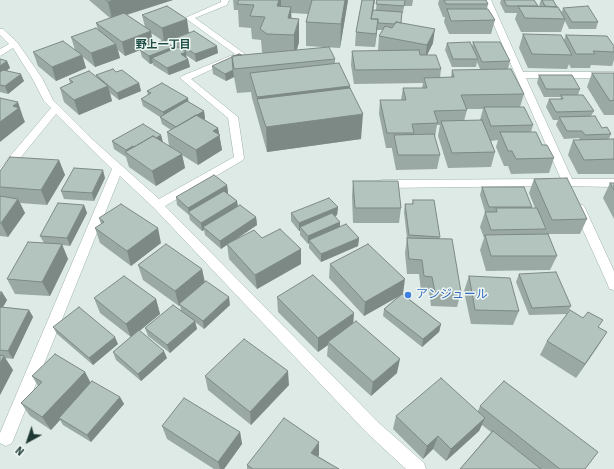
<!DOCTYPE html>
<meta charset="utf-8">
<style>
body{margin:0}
#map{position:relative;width:614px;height:469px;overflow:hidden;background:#ddeae5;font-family:"Source Sans 3",sans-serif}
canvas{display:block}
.north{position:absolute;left:8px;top:421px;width:40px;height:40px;-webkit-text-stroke:3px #eef6f3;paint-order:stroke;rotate:220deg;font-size:11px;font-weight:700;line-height:16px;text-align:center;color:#1f3934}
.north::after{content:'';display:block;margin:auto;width:14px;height:18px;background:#1f3934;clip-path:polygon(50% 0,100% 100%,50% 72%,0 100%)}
</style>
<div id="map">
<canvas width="614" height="469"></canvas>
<div class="north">N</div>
</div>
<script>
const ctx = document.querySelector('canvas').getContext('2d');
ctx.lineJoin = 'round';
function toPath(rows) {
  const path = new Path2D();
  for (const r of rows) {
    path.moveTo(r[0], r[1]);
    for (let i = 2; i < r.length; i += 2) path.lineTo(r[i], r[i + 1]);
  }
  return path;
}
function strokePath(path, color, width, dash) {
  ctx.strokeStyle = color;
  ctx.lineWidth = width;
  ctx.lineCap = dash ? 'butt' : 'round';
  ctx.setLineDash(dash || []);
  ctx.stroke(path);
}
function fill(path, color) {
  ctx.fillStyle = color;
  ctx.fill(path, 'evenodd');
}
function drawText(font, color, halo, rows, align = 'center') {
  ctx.font = font + ' "Source Sans 3","Noto Sans JP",sans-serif';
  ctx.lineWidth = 3;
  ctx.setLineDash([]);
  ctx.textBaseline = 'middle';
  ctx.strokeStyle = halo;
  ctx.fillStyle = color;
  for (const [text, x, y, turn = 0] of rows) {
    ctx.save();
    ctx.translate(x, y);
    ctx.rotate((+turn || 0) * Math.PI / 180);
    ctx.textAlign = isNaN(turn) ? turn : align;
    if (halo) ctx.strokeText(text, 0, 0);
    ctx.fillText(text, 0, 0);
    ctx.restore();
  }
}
const lane = toPath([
 [549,179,553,180,555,183,553,186,382,188,378,187,376,184,378,181,382,180,549,179],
 [579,204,583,205,585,208,614,271,614,290,609,289,608,285,573,208,575,205,579,204]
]);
const street = toPath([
 [221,0,229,0,227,5,195,18,245,54,191,79,238,117,244,158,243,160,165,206,379,423,424,463,426,469,406,469,367,433,154,208,120,176,12,443,6,446,0,443,0,433,112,169,56,114,4,178,0,179,0,168,51,108,44,101,32,78,13,48,0,56,0,49,9,44,0,35,0,29,3,29,17,42,42,78,53,100,93,140,159,199,234,157,228,118,180,78,182,76,235,54,185,18,221,2,221,0],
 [483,0,491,0,523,72,614,72,614,78,526,78,572,179,614,179,614,187,564,186,483,0]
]);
const wall = toPath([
 [89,0,173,0,127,15,145,27,142,15,189,33,165,41,173,47,174,49,177,48,174,46,173,39,218,53,196,62,186,55,186,58,188,59,190,67,169,75,153,65,153,63,150,64,142,57,140,50,125,56,118,50,120,58,95,67,83,57,86,68,56,81,38,66,33,52,75,50,71,37,98,30,96,23,110,18],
 [151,33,163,41,153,44],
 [233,0,348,0,340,48,306,46,306,22,308,14,291,13,291,18,299,42,297,50,335,59,335,63,350,88,361,139,267,152,252,98,251,92,237,93,234,77,226,81,213,74,212,66,242,55,263,53,262,52,261,40,252,39,251,28,239,27,238,10,234,10],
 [362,0,375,0,373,10,376,10,377,0,413,0,412,6,404,6,403,13,402,13,401,23,433,43,427,55,441,69,440,78,451,77,452,70,524,94,520,107,533,125,531,132,554,158,549,173,511,174,508,166,504,166,496,147,498,140,491,141,495,152,491,167,448,168,438,136,440,125,437,125,435,137,440,155,437,169,396,170,392,149,392,148,386,148,379,114,380,100,401,100,403,88,422,88,423,83,354,84,351,65,352,51,384,51,378,50,379,36,383,30,377,30,375,47,355,46,356,32],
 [466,109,483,109,480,120,464,121,467,110],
 [439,0,486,0,488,4,487,9,495,20,491,34,449,34,444,22,445,17,443,17,438,4],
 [501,0,534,0,538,6,539,6,541,0,553,0,557,7,562,12,563,8,598,22,596,29,569,29,565,21,561,32,521,32,515,19,517,13,505,13,500,3],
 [523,34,564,40,566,35,614,46,614,60,612,66,591,65,590,68,571,68,569,64,567,69,528,68,519,48],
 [473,42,510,61,508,69,480,69,477,62,476,67,452,67,445,50,447,43,472,47],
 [0,59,7,61,10,68,7,70,24,81,8,94,0,92],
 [116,72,139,83,141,91,119,100,110,93,112,101,79,115,64,102,60,88,70,83,69,79,97,78,96,75],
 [592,73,614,73,614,115,604,115,587,87],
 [539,75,580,89,578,95,594,111,591,116,602,128,611,134,609,139,614,139,614,174,578,174,568,155,573,140,580,140,579,138,564,139,556,125,558,120,553,120,546,107,549,99,560,99,561,97,544,97,537,83],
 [147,91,189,102,204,111,205,119,204,119,218,128,222,150,198,165,182,155,185,168,156,186,129,167,126,157,114,149,112,141,161,135,162,142,169,146,167,132,171,130,162,124,160,117,143,106,141,99,148,95],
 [59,160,65,175,47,205,20,203,25,213,8,237,0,236,0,171],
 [105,178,94,201,64,199,61,191],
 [534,179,587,219,580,234,548,234,557,256,550,270,486,271,480,250,484,238,480,227,485,212,480,195,482,187,532,207,532,208,535,208,529,193],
 [353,181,401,208,399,223,353,223,352,196],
 [610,183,614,183,614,219,603,198],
 [227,185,228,193,228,194,237,201,238,206,256,217,257,225,229,244,262,238,301,249,301,264,257,289,229,259,227,244,221,249,205,235,204,230,202,231,190,220,189,215,177,205,176,197],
 [413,200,440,237,439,239,461,292,457,307,431,306,429,291,421,291,419,274,407,274,405,253,407,238,404,212,405,204,412,204],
 [84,205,87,213,70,246,62,245,68,259,50,296,15,294,7,279,44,243,40,236],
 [338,207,337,215,335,217,340,227,359,238,358,246,321,262,309,248,309,243,308,244,300,235,300,231,299,231,291,221,291,213],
 [99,218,161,243,131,266,100,243,95,228,101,224],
 [330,264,403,294,441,324,439,332,422,347,383,316,384,309,399,296,364,316,329,278],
 [138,265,202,269,205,282,230,305,204,329,195,322,197,329,170,353,148,336,145,328,181,311,180,305,179,306,143,280],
 [519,274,571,306,567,314,529,315,516,282],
 [469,276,519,311,513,325,471,324,464,291],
 [0,292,7,300,3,307,29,310,33,317,13,359,5,358,13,370,0,395],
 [277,297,353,323,397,373,371,396,327,356,328,345,318,352,278,312],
 [94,298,156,299,160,314,139,331,167,358,141,381,116,360,113,352,131,337,100,313],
 [53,327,118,344,93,365,57,334],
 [599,327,598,346,576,378,540,355,547,341],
 [85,372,91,383,120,397,124,404,91,442,63,425,60,420,51,430,30,416,21,403,38,386,32,376],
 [205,376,289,385,251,425,208,390],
 [480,406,585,469,460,469,491,432,482,425,479,431,446,461,433,449,423,459,393,429,396,416,478,411],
 [162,426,240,432,242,444,224,469,214,469,167,439],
 [319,455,318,456,339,469,247,469,247,465]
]);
const shadedWall = toPath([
 [113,0,173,0,112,19,108,2],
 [279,0,281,0,281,19,277,6],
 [345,0,348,0,340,48,341,24],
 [374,0,375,0,371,22,371,19],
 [291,7,292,30,288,18],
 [187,19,189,33,164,42,162,28],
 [299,19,299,42,294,59,294,35],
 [378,19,377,32,375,47,376,34],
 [435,29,433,43,425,59,427,45],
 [151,31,153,45,125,56,122,42],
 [116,44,120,58,95,67,91,53],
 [217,46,218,53,196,62,195,54],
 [173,47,175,54,152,58,153,63,150,64,149,56],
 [186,52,187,60,188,59,190,67,169,75,167,68,181,54],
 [82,55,86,68,56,81,52,67],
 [7,61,10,68,0,75,0,66],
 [233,70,234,77,226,81,225,74],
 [21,74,24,81,8,94,5,86],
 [139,83,141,91,119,100,117,93],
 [108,86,112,101,79,115,74,100],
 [350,86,349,110,257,99,259,122,257,97],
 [188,98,189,106,165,119,163,112],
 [18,102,23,117,25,122,0,142,0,122,13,106],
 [204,111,205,119,199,122,195,116],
 [363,114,361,139,267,152,266,127],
 [218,128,222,150,198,165,196,150,213,131],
 [161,135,163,142,137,148],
 [133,146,135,154,126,154,126,150],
 [182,154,185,168,156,186,152,171],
 [59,160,65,175,47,205,41,190],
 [103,170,105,178,94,201,92,193],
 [227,185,228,193,192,215,189,213,188,208],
 [18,199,25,213,8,237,1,223],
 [237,201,238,209,203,227,204,230,202,231,201,223],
 [84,205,87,213,70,246,67,238],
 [338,207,337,215,303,230,300,227,300,231,299,231,299,223],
 [256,217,257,225,221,249,220,241],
 [340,222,340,230,309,240,309,243,308,244,308,236],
 [158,228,161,243,131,266,127,251],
 [359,238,358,246,321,262,321,254],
 [62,244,68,259,50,296,42,282],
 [301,249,301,264,257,289,255,275],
 [202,269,205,284,179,306,175,291],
 [405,279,403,294,364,316,365,302],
 [2,292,7,300,0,312,0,296],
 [229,297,230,305,204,329,203,321],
 [156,299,160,314,131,338,126,324],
 [29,310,33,317,13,359,8,351],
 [354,313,353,328,328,342,328,345,318,352,318,338],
 [195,321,197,329,170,353,167,345],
 [441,324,439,332,422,347,423,339],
 [607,332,598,346,576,378,585,364],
 [115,337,118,344,93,365,89,358],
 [164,351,167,358,141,381,138,374],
 [4,356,13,370,0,395,0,363],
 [400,359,397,373,371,396,373,382],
 [288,371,289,385,251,425,250,412],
 [85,372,92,386,59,418,60,420,51,430,42,417],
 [120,397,124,404,91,442,87,435],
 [485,418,479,431,446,461,451,449],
 [240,432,242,444,224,469,220,469,218,462],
 [438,436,433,449,423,459,427,446],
 [319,442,319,455,311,465,311,453]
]);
const building = toPath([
 [106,0,113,0,108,2,106,0],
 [239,0,279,0,277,6,291,7,288,18,299,19,294,35,267,34,260,29,265,17,250,16,254,5,237,4,239,0],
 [312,0,345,0,341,24,306,22,312,0],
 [362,0,374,0,371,19,378,19,376,34,356,32,362,0],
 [377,0,405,0,404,6,376,4,377,0],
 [444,0,486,0,488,4,446,4,444,0],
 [504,0,534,0,538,6,507,6,504,0],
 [542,0,553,0,557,7,545,6,542,0],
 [167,6,187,19,162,28,142,15,167,6],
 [518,6,558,7,565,19,525,18,518,6],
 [588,6,598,22,572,22,563,8,588,6],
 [447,9,488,9,495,20,451,21,447,9],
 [373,10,402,12,401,23,396,22,395,24,378,23,378,19,371,19,373,10],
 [124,13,151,31,122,42,96,23,124,13],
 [396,22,435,29,427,45,379,36,385,26,392,28,396,22],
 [96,28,116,44,91,53,71,37,96,28],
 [194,31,217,46,195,54,173,39,194,31],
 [523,34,561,35,572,55,532,54,523,34],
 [566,35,607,36,614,46,614,52,593,51,595,54,576,54,566,35],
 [164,40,173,47,149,56,140,50,164,40],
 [63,41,82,55,52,67,33,52,63,41],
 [470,42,478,59,453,59,447,43,470,42],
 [473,42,500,42,510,61,482,62,473,42],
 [178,47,186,52,181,54,188,59,167,68,152,58,178,47],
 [329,47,335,59,234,69,232,56,329,47],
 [419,50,420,55,436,55,441,69,355,70,352,51,419,50],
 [239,54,242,55,233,56,239,54],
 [232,57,233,70,225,74,212,66,232,57],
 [0,59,7,61,0,66,0,59],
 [339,63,350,86,257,97,250,73,339,63],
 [113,69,116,72,122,70,139,83,117,93,96,75,113,69],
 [511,69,524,94,461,95,467,110,434,111,438,123,412,124,414,133,387,133,380,100,406,100,403,88,427,88,424,78,454,77,452,70,511,69],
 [3,70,21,74,5,86,0,85,0,72,3,70],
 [89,71,108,86,74,100,60,88,73,82,69,79,89,71],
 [592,73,614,73,614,100,610,101,592,73],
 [539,75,572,75,580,89,546,89,539,75],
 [162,83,188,98,163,112,141,99,151,93,147,91,162,83],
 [350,88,363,114,266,127,257,99,350,88],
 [561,95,583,95,594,111,556,112,549,99,563,99,561,95],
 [0,98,18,102,13,106,19,108,0,122,0,98],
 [187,101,204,111,176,127,160,117,187,101],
 [484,107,524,107,533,125,491,126,484,107],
 [196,115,218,128,213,131,220,135,196,150,167,132,196,115],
 [595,116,602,128,607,127,611,134,585,135,582,131,567,131,559,117,595,116],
 [482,120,495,152,452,153,441,121,482,120],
 [143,124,161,135,156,138,153,136,134,147,133,146,126,150,112,141,143,124],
 [500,132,536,132,542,145,547,145,554,158,516,159,512,151,508,151,500,132],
 [434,134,440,155,398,155,394,135,434,134],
 [153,136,182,154,152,171,125,152,153,136],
 [614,139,614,159,584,160,573,140,614,139],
 [10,157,59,160,41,190,0,187,0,171,10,157],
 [74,168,103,170,92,193,61,191,74,168],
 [214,175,227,185,188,208,176,197,214,175],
 [567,178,587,219,552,220,534,179,567,178],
 [353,181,398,181,401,208,355,208,353,181],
 [610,183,614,183,614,190,610,183],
 [482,187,524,187,532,207,489,207,482,187],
 [224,191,237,201,201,223,188,212,224,191],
 [0,196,18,199,1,223,0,223,0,196],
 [329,198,338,207,299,223,291,213,329,198],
 [413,200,434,200,440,237,409,235,405,204,413,204,413,200],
 [58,203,84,205,67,238,40,236,58,203],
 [121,204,158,228,127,251,95,228,104,222,99,218,121,204],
 [240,205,256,217,220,241,203,227,240,205],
 [496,208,537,208,546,229,491,230,485,212,497,212,496,208],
 [332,213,340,222,308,236,300,227,332,213],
 [346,224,359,238,321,254,309,240,346,224],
 [280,229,301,249,255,275,227,244,254,230,262,238,280,229],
 [548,234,557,256,491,256,485,235,548,234],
 [407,238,452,239,461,292,435,292,432,277,424,276,422,260,409,259,407,238],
 [28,242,62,244,42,282,7,279,28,242],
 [166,244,202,269,175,291,138,265,166,244],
 [368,244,405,279,365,302,330,264,368,244],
 [556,272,571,306,532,308,519,274,556,272],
 [313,275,354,313,318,338,277,297,313,275],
 [124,276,156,299,126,324,94,298,124,276],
 [469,276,510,278,519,311,475,310,469,276],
 [206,281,229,297,203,321,179,304,206,281],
 [0,292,2,292,0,296,0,292],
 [402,294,441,324,423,339,384,309,402,294],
 [173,305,195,321,167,345,145,328,173,305],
 [1,307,29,310,8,351,0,350,0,308,1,307],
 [79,307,115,337,89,358,53,327,79,307],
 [570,310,583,318,588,312,603,320,598,327,607,332,585,364,547,341,570,310],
 [356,321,400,359,373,382,328,342,356,321],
 [139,330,164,351,138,374,113,352,139,330],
 [244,339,288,371,250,412,205,376,244,339],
 [55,354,85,372,42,417,21,403,42,382,32,376,55,354],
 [0,355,4,356,0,363,0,355],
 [441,378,485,418,451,449,438,436,427,446,396,416,441,378],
 [92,381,120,397,87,435,59,418,92,381],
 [504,381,598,452,585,469,560,469,480,406,504,381],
 [184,398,240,432,218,462,162,426,184,398],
 [284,418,319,442,311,453,339,469,253,469,247,465,284,418],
 [493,431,541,469,460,469,493,431]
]);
const markers = [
 [408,295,4,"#3f7fe0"]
];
const farNeighbourhoodnames = [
 ["野上一丁目",163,46]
];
const shopNames = [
 ["アンジュール",416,295]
];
strokePath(lane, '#a0b1ac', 1);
strokePath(street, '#a0b1ac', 1);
fill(lane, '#fff');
fill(street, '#fff');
fill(wall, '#9aa9a3');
fill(shadedWall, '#7d8985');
fill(building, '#b3c4be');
strokePath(building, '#7d8985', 1);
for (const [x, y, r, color] of markers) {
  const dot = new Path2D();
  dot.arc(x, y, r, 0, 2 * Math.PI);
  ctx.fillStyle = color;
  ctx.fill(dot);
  strokePath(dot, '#eef6f3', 1.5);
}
drawText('bold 11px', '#1b4b43', '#eef6f3', farNeighbourhoodnames);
drawText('12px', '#366cbe', '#eef6f3', shopNames, 'left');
</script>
